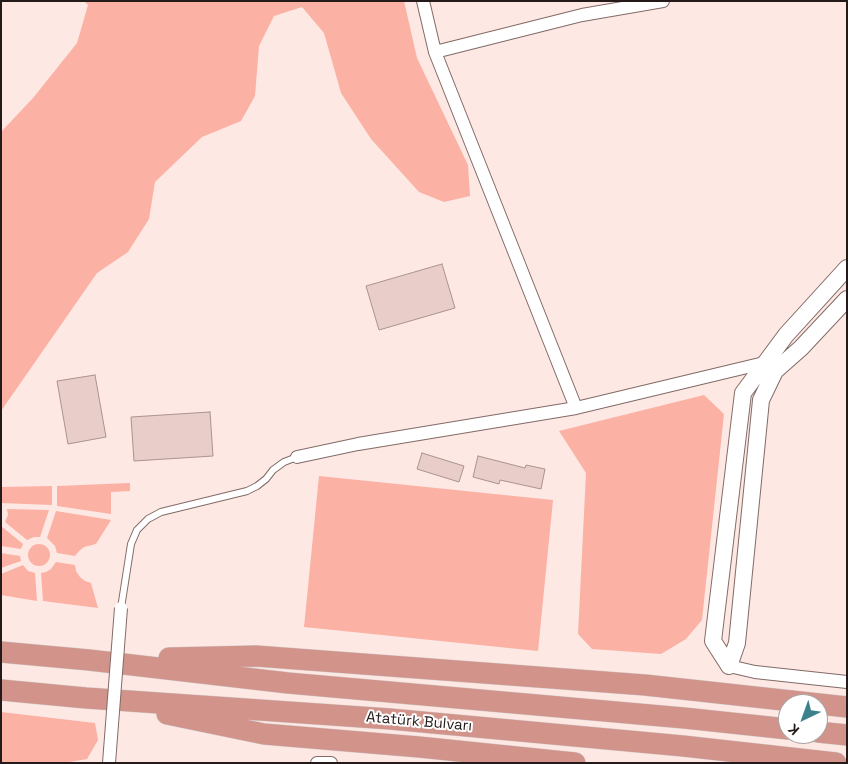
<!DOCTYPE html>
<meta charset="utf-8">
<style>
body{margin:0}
#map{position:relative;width:848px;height:764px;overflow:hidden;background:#fee8e4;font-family:"Space Grotesk",sans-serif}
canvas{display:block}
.frame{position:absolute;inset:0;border:2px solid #241a19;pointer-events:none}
.north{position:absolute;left:778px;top:694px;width:50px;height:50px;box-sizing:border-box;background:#fff;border:1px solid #a7a3a3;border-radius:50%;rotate:222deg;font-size:14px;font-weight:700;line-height:20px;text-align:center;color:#241a19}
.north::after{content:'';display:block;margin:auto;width:18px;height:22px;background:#3c828d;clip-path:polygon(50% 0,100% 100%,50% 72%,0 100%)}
</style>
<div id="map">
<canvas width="848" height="764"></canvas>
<div class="frame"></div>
<div class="north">K</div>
</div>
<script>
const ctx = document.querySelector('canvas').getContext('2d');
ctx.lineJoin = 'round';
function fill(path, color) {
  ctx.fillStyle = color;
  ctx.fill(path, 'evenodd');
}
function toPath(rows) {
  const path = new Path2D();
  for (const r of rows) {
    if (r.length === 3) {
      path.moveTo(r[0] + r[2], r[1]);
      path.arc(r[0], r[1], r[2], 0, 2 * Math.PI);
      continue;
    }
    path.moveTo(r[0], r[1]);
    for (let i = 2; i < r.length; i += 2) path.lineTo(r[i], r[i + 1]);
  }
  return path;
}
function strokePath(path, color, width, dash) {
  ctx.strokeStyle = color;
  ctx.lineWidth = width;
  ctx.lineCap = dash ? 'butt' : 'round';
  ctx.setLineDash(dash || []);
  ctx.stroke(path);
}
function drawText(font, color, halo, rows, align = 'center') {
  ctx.font = font + ' "Space Grotesk",sans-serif';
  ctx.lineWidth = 4;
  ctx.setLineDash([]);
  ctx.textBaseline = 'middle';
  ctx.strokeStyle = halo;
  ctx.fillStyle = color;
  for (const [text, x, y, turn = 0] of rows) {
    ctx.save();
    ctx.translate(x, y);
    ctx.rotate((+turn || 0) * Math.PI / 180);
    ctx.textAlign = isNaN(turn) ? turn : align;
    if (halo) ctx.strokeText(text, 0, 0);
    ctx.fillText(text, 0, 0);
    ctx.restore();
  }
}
const green = toPath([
 [84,1,404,1,417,58,468,165,470,196,444,202,419,192,371,139,341,93,324,33,302,7,274,16,259,46,255,96,241,121,202,137,155,182,149,219,128,252,97,273,1,411,1,132,33,98,77,43,88,5],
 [704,395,724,414,702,620,686,639,661,654,592,649,578,634,586,473,559,431],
 [319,476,553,500,538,651,304,627],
 [130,483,130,491,111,492,111,514,57,506,57,486],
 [52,486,52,505,1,503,1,487],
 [7,509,49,510,40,537,34,537,27,540,5,522,8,515],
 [56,511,111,520,96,544,84,547,79,551,75,556,57,553,55,546,47,538],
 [1,526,23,544,21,549,1,546],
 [39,555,11],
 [1,553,20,556,21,561,1,568],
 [56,562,75,565,76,571,80,577,85,581,91,583,98,608,43,601,41,573,46,572,51,569],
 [23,565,28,571,35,573,37,601,1,595,1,574],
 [1,712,95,723,98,740,87,759,64,763,1,763]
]);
const building = toPath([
 [442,264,455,308,379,330,366,286,442,264],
 [95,375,106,437,68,444,57,381,95,375],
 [210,412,213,456,134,461,131,417,210,412],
 [422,453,464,466,459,482,417,469,422,453],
 [478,456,525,468,526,465,545,469,541,489,500,480,499,484,473,477,478,456]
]);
const service = toPath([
 [121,608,131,544,137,530,148,519,161,512,247,491,257,486,266,479,273,470,284,462,297,457]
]);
const minor = toPath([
 [423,1,435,52,576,408],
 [435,52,582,15,663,1],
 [297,457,358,444,576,408,764,363,767,365],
 [729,666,755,672,847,682],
 [109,763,110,750],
 [317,763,331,763]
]);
const tertiary = toPath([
 [729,666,713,641,743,393,786,335,847,268],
 [729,666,737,643,761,400,775,371,801,348,847,299]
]);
const trunk = toPath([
 [1,652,89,660,288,683,684,718,788,729],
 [169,658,256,656,645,685,847,707],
 [1,690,86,698,390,719,683,746,836,763],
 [167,714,264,734,419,747,575,763],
 [818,732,847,735]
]);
const minorBridge = toPath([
 [110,750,121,608]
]);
const streetNames = [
 ["Atatürk Bulvarı",419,722,5]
];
fill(green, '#fbb1a4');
fill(building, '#e8cdc8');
strokePath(building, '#ab928e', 1);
strokePath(service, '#826b66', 8);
strokePath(minor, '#826b66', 14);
strokePath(tertiary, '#826b66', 18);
strokePath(trunk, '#d3d1d1', 22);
strokePath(service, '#fff', 6);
strokePath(minor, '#fff', 12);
strokePath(tertiary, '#fff', 16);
strokePath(trunk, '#d2938a', 21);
strokePath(minorBridge, '#826b66', 14, []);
strokePath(minorBridge, '#fff', 12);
drawText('15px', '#241a19', '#fff', streetNames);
</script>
